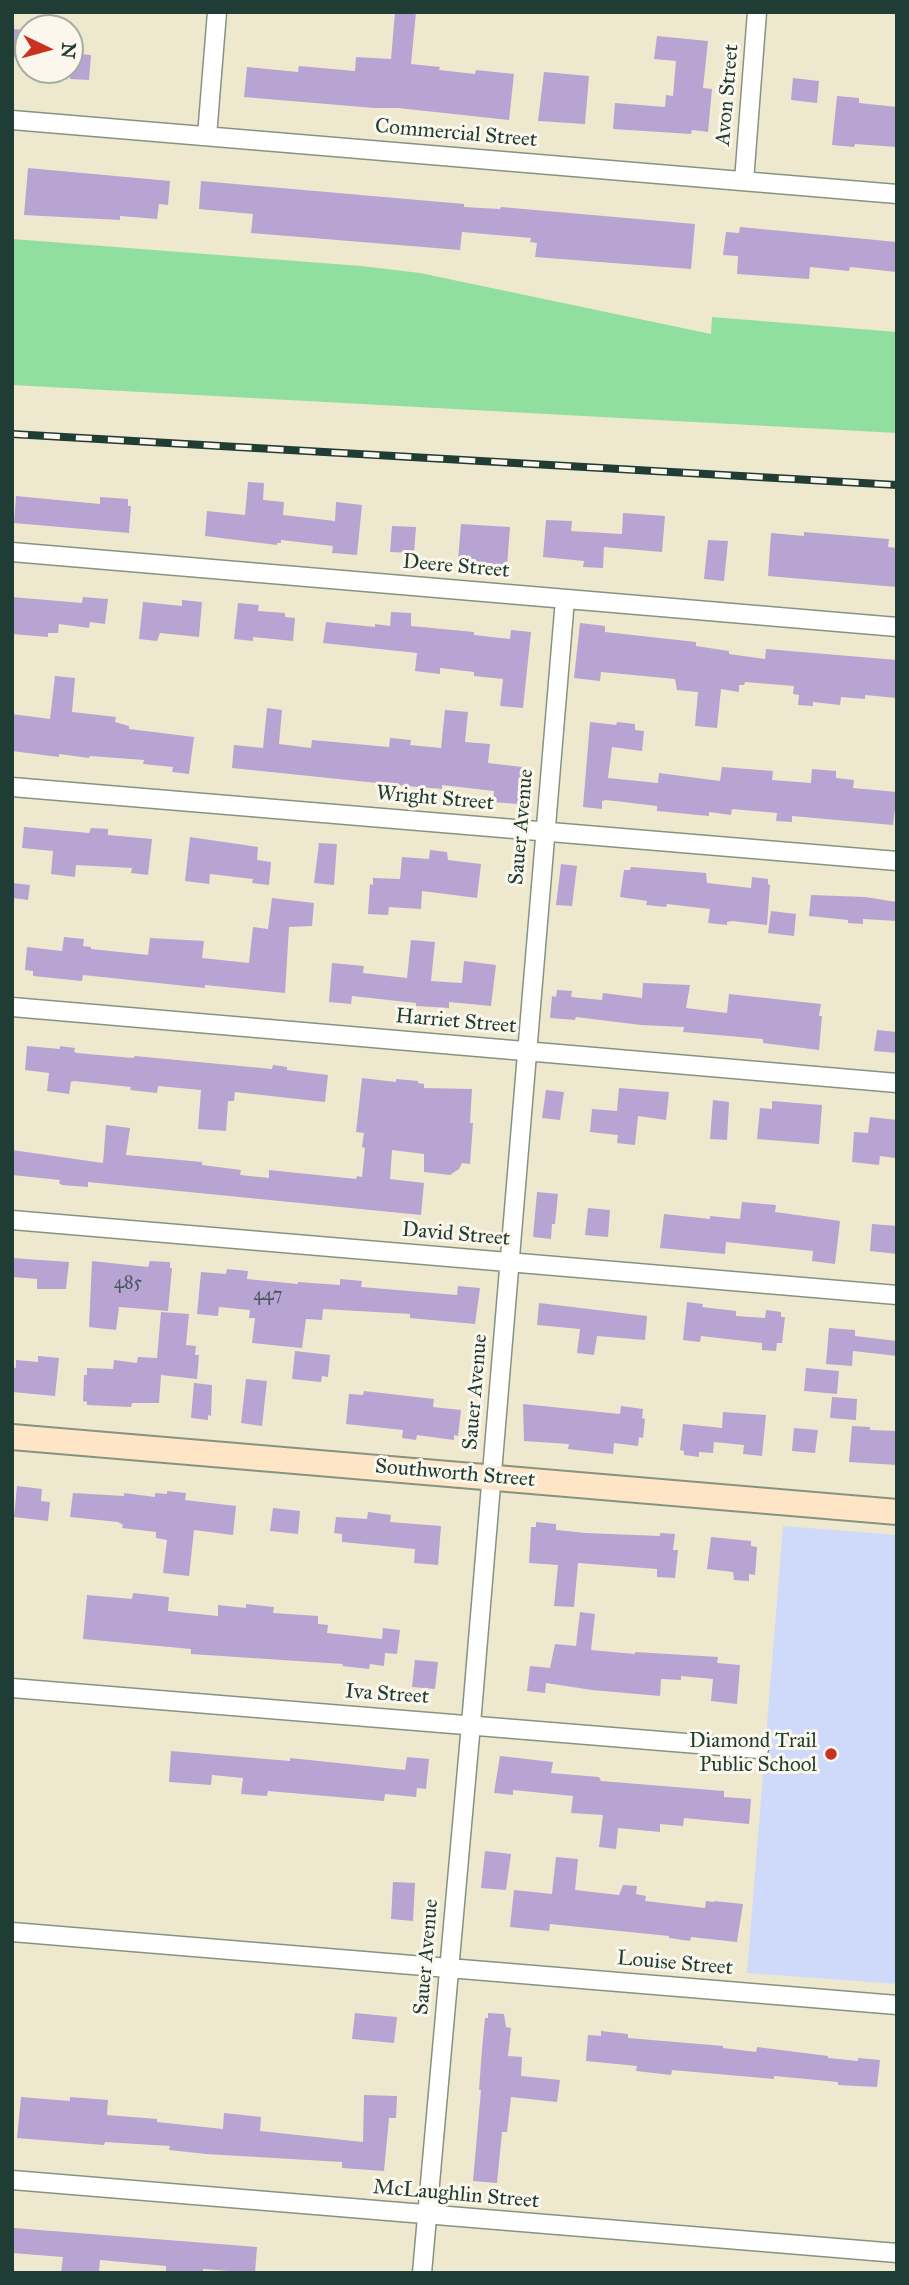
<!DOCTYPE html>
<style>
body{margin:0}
#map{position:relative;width:909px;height:2285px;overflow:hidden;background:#eee9ce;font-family:"IM FELL Great Primer",serif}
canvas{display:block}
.frame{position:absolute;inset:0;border:14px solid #1f3d34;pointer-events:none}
.north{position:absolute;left:14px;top:14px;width:70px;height:70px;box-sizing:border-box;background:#fbf7ec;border:2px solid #a3ada2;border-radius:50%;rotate:95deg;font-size:19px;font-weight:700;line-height:28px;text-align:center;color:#1f3d34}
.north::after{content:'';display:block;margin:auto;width:24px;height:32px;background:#c8321e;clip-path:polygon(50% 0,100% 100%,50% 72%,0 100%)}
</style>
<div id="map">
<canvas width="909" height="2285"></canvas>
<div class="frame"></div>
<div class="north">N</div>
</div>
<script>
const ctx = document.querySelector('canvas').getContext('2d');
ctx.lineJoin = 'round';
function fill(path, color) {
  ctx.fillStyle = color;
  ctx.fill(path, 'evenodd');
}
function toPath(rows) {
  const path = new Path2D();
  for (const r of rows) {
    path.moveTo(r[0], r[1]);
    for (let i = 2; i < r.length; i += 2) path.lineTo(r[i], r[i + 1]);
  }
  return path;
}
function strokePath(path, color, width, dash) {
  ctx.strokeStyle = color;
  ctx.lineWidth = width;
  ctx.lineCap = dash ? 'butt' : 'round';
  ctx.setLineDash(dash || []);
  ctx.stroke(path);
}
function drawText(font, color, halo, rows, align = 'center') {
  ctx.font = font + ' "IM FELL Great Primer",serif';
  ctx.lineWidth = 6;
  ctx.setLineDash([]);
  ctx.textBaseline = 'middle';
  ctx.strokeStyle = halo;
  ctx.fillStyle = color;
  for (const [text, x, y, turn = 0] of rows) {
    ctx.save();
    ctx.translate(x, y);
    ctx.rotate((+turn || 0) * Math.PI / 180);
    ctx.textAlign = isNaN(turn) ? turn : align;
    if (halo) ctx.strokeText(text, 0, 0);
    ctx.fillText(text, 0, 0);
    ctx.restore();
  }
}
const built = toPath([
 [783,1526,897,1535,897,1984,747,1973]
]);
const green = toPath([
 [12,239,361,266,420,273,711,334,712,317,897,332,897,433,12,385]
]);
const building = toPath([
 [395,12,416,12,411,64,440,67,439,70,475,74,476,70,514,74,509,120,398,108,374,108,244,97,247,67,298,72,299,66,355,71,356,57,391,59],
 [12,29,28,30,28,59,12,57],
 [657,36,708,41,703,88,712,89,708,132,692,130,691,134,613,129,615,103,665,107,666,95,673,96,676,61,654,59],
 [70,53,91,55,89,80,70,79],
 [544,72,589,76,585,124,538,121],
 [793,78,819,81,817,103,791,100],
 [837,96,859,98,859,103,897,107,897,147,855,144,854,147,832,145],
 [28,168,170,181,168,205,159,204,157,219,120,216,120,220,24,215],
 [201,181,464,204,464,207,500,209,501,207,695,224,691,269,535,257,537,243,530,242,531,238,462,232,460,250,251,233,253,214,199,209],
 [740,227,897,242,897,272,850,267,849,271,810,267,809,279,737,274,738,256,723,255,726,232,739,233],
 [248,482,264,483,263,500,284,502,283,515,335,521,336,502,362,505,357,555,332,553,333,546,281,540,281,543,277,543,277,545,205,536,207,511,245,515],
 [16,496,100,504,100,497,128,499,128,506,131,506,129,533,14,523],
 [623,513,665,516,662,552,604,547,603,568,583,567,584,561,543,557,546,520,572,521,571,531,622,534],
 [461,524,510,527,507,566,458,560],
 [392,526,416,527,414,553,390,552],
 [804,532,889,539,888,547,897,548,897,587,768,576,771,533,804,536],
 [708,540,728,541,724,581,704,579],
 [12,597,82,603,83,597,108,599,105,624,90,622,89,628,59,624,58,633,48,633,48,637,12,634],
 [182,600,202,602,199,637,160,633,157,641,139,639,143,602,182,606],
 [238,603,259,605,258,611,285,613,285,617,295,618,293,641,253,637,253,641,234,639],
 [391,612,411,613,411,626,474,632,474,635,510,639,511,630,531,632,523,708,500,706,503,679,474,676,474,672,440,668,440,674,415,671,417,653,323,643,326,622,375,627,375,624,390,626],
 [580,623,605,626,605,632,696,642,696,646,729,651,729,654,765,659,766,649,897,660,897,698,865,695,865,699,841,697,840,705,813,702,813,706,798,705,799,695,793,694,794,686,745,682,744,685,739,685,739,692,721,689,717,728,695,726,698,692,677,690,675,679,601,672,600,681,574,678],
 [55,676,75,678,72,712,116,717,115,722,129,726,129,729,194,737,189,774,172,772,173,767,143,764,144,760,90,756,89,758,59,754,59,757,12,751,12,714,50,719],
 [267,708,282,710,279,744,311,748,312,740,389,747,390,738,411,740,410,745,441,748,445,710,468,712,465,742,490,744,488,763,522,767,518,804,493,802,494,791,442,785,442,789,406,786,232,768,234,745,263,748],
 [590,722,616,725,617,722,635,724,635,730,644,731,642,751,612,747,608,778,658,783,659,773,720,781,722,767,773,771,772,780,811,783,812,769,836,771,836,778,854,780,853,788,897,792,893,825,792,816,792,822,776,821,777,813,732,809,731,815,709,812,709,816,657,811,657,806,606,800,602,801,602,809,583,807],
 [24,827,89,833,91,828,108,829,108,835,152,839,148,875,131,873,132,868,76,865,75,877,51,874,53,851,22,848],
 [190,837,258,847,257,860,271,862,269,885,252,883,253,879,210,874,209,884,185,881],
 [319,843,337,844,334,885,314,883],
 [430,850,447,852,448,860,481,864,477,898,422,891,421,909,389,907,388,915,368,914,370,884,373,885,373,878,400,879,402,857,429,859],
 [561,864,577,866,572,906,556,905],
 [631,867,706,873,707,883,751,888,752,877,768,879,768,884,770,885,767,925,732,921,727,922,727,925,708,923,710,909,667,904,666,907,646,905,647,901,620,897,624,870,630,870],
 [12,883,30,885,28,900,12,898],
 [811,895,865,897,897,902,897,921,863,919,863,924,848,923,848,920,809,916],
 [272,898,314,903,312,926,289,927,285,993,205,985,205,988,83,975,82,981,33,976,33,971,25,970,27,947,62,951,64,937,84,939,83,946,91,947,91,949,148,955,150,938,204,941,202,958,249,963,253,927,268,929],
 [771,911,796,914,794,936,768,933],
 [411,940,435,942,431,981,462,983,464,961,496,965,491,1006,449,1002,449,1008,416,1006,416,1003,352,996,351,1004,329,1002,332,963,364,966,363,973,407,978],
 [643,983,690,985,686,1008,727,1013,729,994,821,1004,819,1016,822,1016,819,1050,763,1043,763,1039,683,1032,684,1027,641,1025,576,1017,575,1020,550,1018,552,996,556,997,557,990,572,991,571,997,602,1000,603,993,642,998],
 [877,1030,897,1032,897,1053,874,1051],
 [27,1046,60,1049,60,1046,75,1048,74,1052,77,1053,133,1058,135,1056,272,1069,273,1065,287,1067,287,1070,328,1075,325,1102,235,1092,234,1101,228,1101,226,1131,198,1129,201,1090,158,1086,157,1093,130,1090,131,1087,74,1081,71,1082,69,1094,47,1091,49,1073,25,1070],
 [362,1078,396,1082,396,1079,418,1081,418,1083,424,1084,424,1088,472,1089,470,1123,473,1123,470,1164,462,1163,459,1169,450,1175,424,1172,424,1154,392,1150,390,1179,424,1183,421,1215,88,1182,88,1187,62,1185,59,1183,60,1180,12,1175,12,1150,103,1163,106,1125,130,1128,126,1155,202,1162,202,1165,241,1170,240,1175,269,1178,269,1170,356,1179,357,1176,362,1177,365,1148,362,1147,364,1133,356,1132],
 [619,1088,669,1092,666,1120,638,1116,635,1145,617,1143,618,1135,590,1132,592,1109,617,1111],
 [546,1090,564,1092,560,1120,542,1118],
 [713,1100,729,1102,727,1140,710,1139],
 [772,1101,822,1105,819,1144,757,1139,760,1108,772,1109],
 [870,1117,897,1120,895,1158,880,1156,879,1165,852,1162,854,1132,868,1133],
 [537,1192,558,1194,555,1224,552,1224,551,1239,533,1237],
 [742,1202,776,1205,775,1212,840,1221,835,1264,812,1261,813,1251,726,1242,725,1254,660,1248,664,1214,710,1219,710,1216,740,1219],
 [588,1208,610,1210,608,1237,585,1235],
 [872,1224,897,1226,897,1254,870,1251],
 [12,1258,69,1262,66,1289,37,1289,37,1279,12,1277],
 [92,1261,148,1267,150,1261,170,1262,170,1268,172,1268,168,1311,119,1307,116,1330,89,1327],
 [227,1269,248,1271,247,1279,298,1284,298,1282,340,1285,340,1279,362,1281,361,1287,457,1295,458,1286,480,1288,475,1324,410,1318,410,1314,323,1309,322,1320,306,1319,302,1348,252,1343,255,1318,249,1318,250,1310,219,1307,218,1316,197,1314,201,1272,226,1274],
 [687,1302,703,1304,702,1307,736,1311,736,1316,765,1318,766,1310,781,1312,781,1317,785,1317,782,1343,777,1343,776,1351,762,1350,762,1343,701,1336,700,1342,683,1340],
 [539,1303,647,1316,645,1340,597,1336,594,1355,577,1353,580,1329,537,1325],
 [161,1312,189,1314,186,1345,196,1346,195,1355,199,1355,197,1379,161,1375,159,1403,132,1403,131,1407,87,1405,87,1402,83,1401,84,1375,87,1375,87,1368,113,1369,114,1360,137,1363,138,1357,157,1358],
 [829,1328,855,1330,855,1336,897,1341,897,1356,853,1351,852,1366,826,1364],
 [295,1351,330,1355,328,1377,322,1376,321,1382,292,1379],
 [38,1356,59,1358,55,1396,12,1392,12,1367,16,1368,16,1360,38,1362],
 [806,1368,839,1371,837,1394,804,1391],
 [246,1379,267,1381,262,1426,241,1423],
 [194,1383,212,1385,211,1416,208,1415,208,1420,191,1418],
 [364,1391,434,1399,433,1407,461,1410,458,1436,454,1435,454,1440,417,1435,416,1440,402,1438,403,1430,346,1424,349,1394,363,1395],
 [832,1397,857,1399,856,1420,830,1418],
 [523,1404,620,1414,621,1406,643,1409,642,1418,645,1419,643,1438,639,1437,638,1446,614,1443,613,1454,568,1449,569,1444,524,1441],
 [723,1412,766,1415,762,1456,743,1454,744,1445,714,1442,713,1453,699,1452,699,1457,684,1455,684,1451,680,1450,683,1424,722,1428],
 [852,1426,870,1427,870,1430,897,1431,897,1465,849,1462],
 [794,1428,818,1430,815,1453,792,1451],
 [17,1486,42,1489,41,1501,50,1502,48,1521,14,1517],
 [167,1491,186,1493,185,1500,236,1506,233,1535,194,1530,189,1576,163,1573,167,1540,156,1538,156,1532,122,1528,123,1525,118,1522,70,1517,73,1493,124,1496,124,1493,155,1497,155,1493,167,1494],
 [273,1508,300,1511,298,1534,270,1531],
 [368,1512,391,1515,390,1522,441,1526,438,1565,414,1563,415,1549,342,1542,342,1534,334,1533,336,1517,367,1519],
 [536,1522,556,1524,556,1530,586,1533,660,1536,660,1533,675,1534,673,1550,678,1550,675,1578,657,1577,657,1569,578,1563,574,1607,554,1606,558,1565,529,1563,531,1527,536,1527],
 [711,1537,751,1541,751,1546,757,1547,755,1575,749,1574,749,1581,734,1580,733,1572,707,1569],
 [133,1593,169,1597,168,1611,218,1616,218,1605,246,1608,246,1604,274,1607,273,1613,318,1616,318,1624,328,1625,327,1633,382,1639,383,1628,400,1630,397,1654,385,1653,384,1666,370,1664,369,1669,342,1666,343,1664,191,1654,191,1649,83,1639,87,1595,132,1599],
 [580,1612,595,1614,591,1650,635,1654,635,1652,718,1657,717,1663,740,1665,737,1704,711,1701,713,1679,681,1676,681,1680,661,1679,660,1696,592,1690,546,1683,545,1693,527,1691,530,1666,550,1668,555,1644,576,1646],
 [415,1660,438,1662,435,1689,412,1687],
 [171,1751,290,1761,290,1758,405,1770,407,1757,429,1759,426,1789,417,1788,416,1797,385,1794,384,1801,268,1791,267,1796,241,1794,243,1778,212,1775,211,1785,169,1782],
 [500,1756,553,1762,551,1773,599,1777,601,1781,724,1791,724,1797,751,1799,749,1824,684,1818,683,1826,660,1824,660,1832,618,1828,616,1849,599,1847,603,1815,571,1813,573,1796,513,1790,513,1795,494,1793],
 [485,1851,511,1854,506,1890,481,1888],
 [556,1857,578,1859,575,1890,619,1895,623,1885,637,1886,636,1894,646,1896,645,1901,705,1908,706,1901,714,1902,714,1901,743,1904,737,1942,691,1937,690,1941,669,1938,669,1936,550,1924,549,1931,510,1927,514,1890,552,1894],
 [393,1882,415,1883,413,1921,391,1919],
 [355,2013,397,2017,394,2043,352,2039],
 [488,2013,504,2014,506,2027,511,2028,508,2056,522,2057,521,2076,560,2080,557,2102,511,2097,507,2132,502,2132,497,2183,473,2181,481,2090,479,2090,482,2049,485,2018,488,2018],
 [601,2031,628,2034,628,2038,723,2046,723,2048,756,2052,757,2047,828,2056,828,2058,858,2061,858,2058,880,2060,877,2087,838,2085,838,2082,774,2076,774,2079,672,2070,671,2075,636,2071,637,2066,586,2061,588,2035,601,2036],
 [364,2095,397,2096,396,2118,389,2118,384,2171,342,2168,342,2162,206,2154,169,2150,170,2146,105,2142,104,2145,17,2138,21,2097,70,2101,70,2097,108,2100,107,2115,157,2119,157,2122,223,2129,224,2113,261,2117,260,2131,363,2142],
 [14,2228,257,2247,255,2273,203,2269,203,2273,166,2273,166,2266,100,2260,99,2273,61,2273,63,2257,12,2253]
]);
const street = toPath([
 [12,120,897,194],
 [207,136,217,12],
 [744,181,757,12],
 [12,552,897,627],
 [12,787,897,861],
 [12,1007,897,1083],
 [12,1220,897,1295],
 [12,1688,759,1749],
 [12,1932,897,2005],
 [12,2180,897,2253],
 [422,2273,471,1724,565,599]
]);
const secondary = toPath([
 [12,1437,897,1512]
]);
const rail = toPath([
 [12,434,897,485]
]);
const markers = [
 [831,1754,7,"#c8321e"]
];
const numberNames = [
 ["485",128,1284],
 ["447",268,1296]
];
const streetNames = [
 ["Avon Street",728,95,-85],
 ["Commercial Street",456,134,5],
 ["Deere Street",456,567,5],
 ["Wright Street",435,799,5],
 ["Sauer Avenue",522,827,-85],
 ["Harriet Street",456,1022,5],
 ["David Street",456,1235,5],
 ["Sauer Avenue",476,1392,-85],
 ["Southworth Street",455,1474,5],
 ["Iva Street",387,1695,4],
 ["Sauer Avenue",427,1957,-85],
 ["Louise Street",675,1964,5],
 ["McLaughlin Street",456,2195,5]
];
const poiNames = [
 ["Diamond Trail",817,1742],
 ["Public School",817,1766]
];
fill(built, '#cfdafa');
fill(green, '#90df9e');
fill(building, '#b8a4d2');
strokePath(street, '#869381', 21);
strokePath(secondary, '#869381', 28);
strokePath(street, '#fff', 18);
strokePath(secondary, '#fde5c5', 24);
strokePath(rail, '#1f3d34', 8);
strokePath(rail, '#fbf7ec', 5, [16]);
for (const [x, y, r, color] of markers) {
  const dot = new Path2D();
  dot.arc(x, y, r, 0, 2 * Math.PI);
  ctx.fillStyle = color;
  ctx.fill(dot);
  strokePath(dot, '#fbf7ec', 2.5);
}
drawText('18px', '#45575c', null, numberNames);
drawText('21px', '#1f3d34', '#fbf7ec', streetNames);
drawText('21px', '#1f3d34', '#fbf7ec', poiNames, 'right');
</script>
